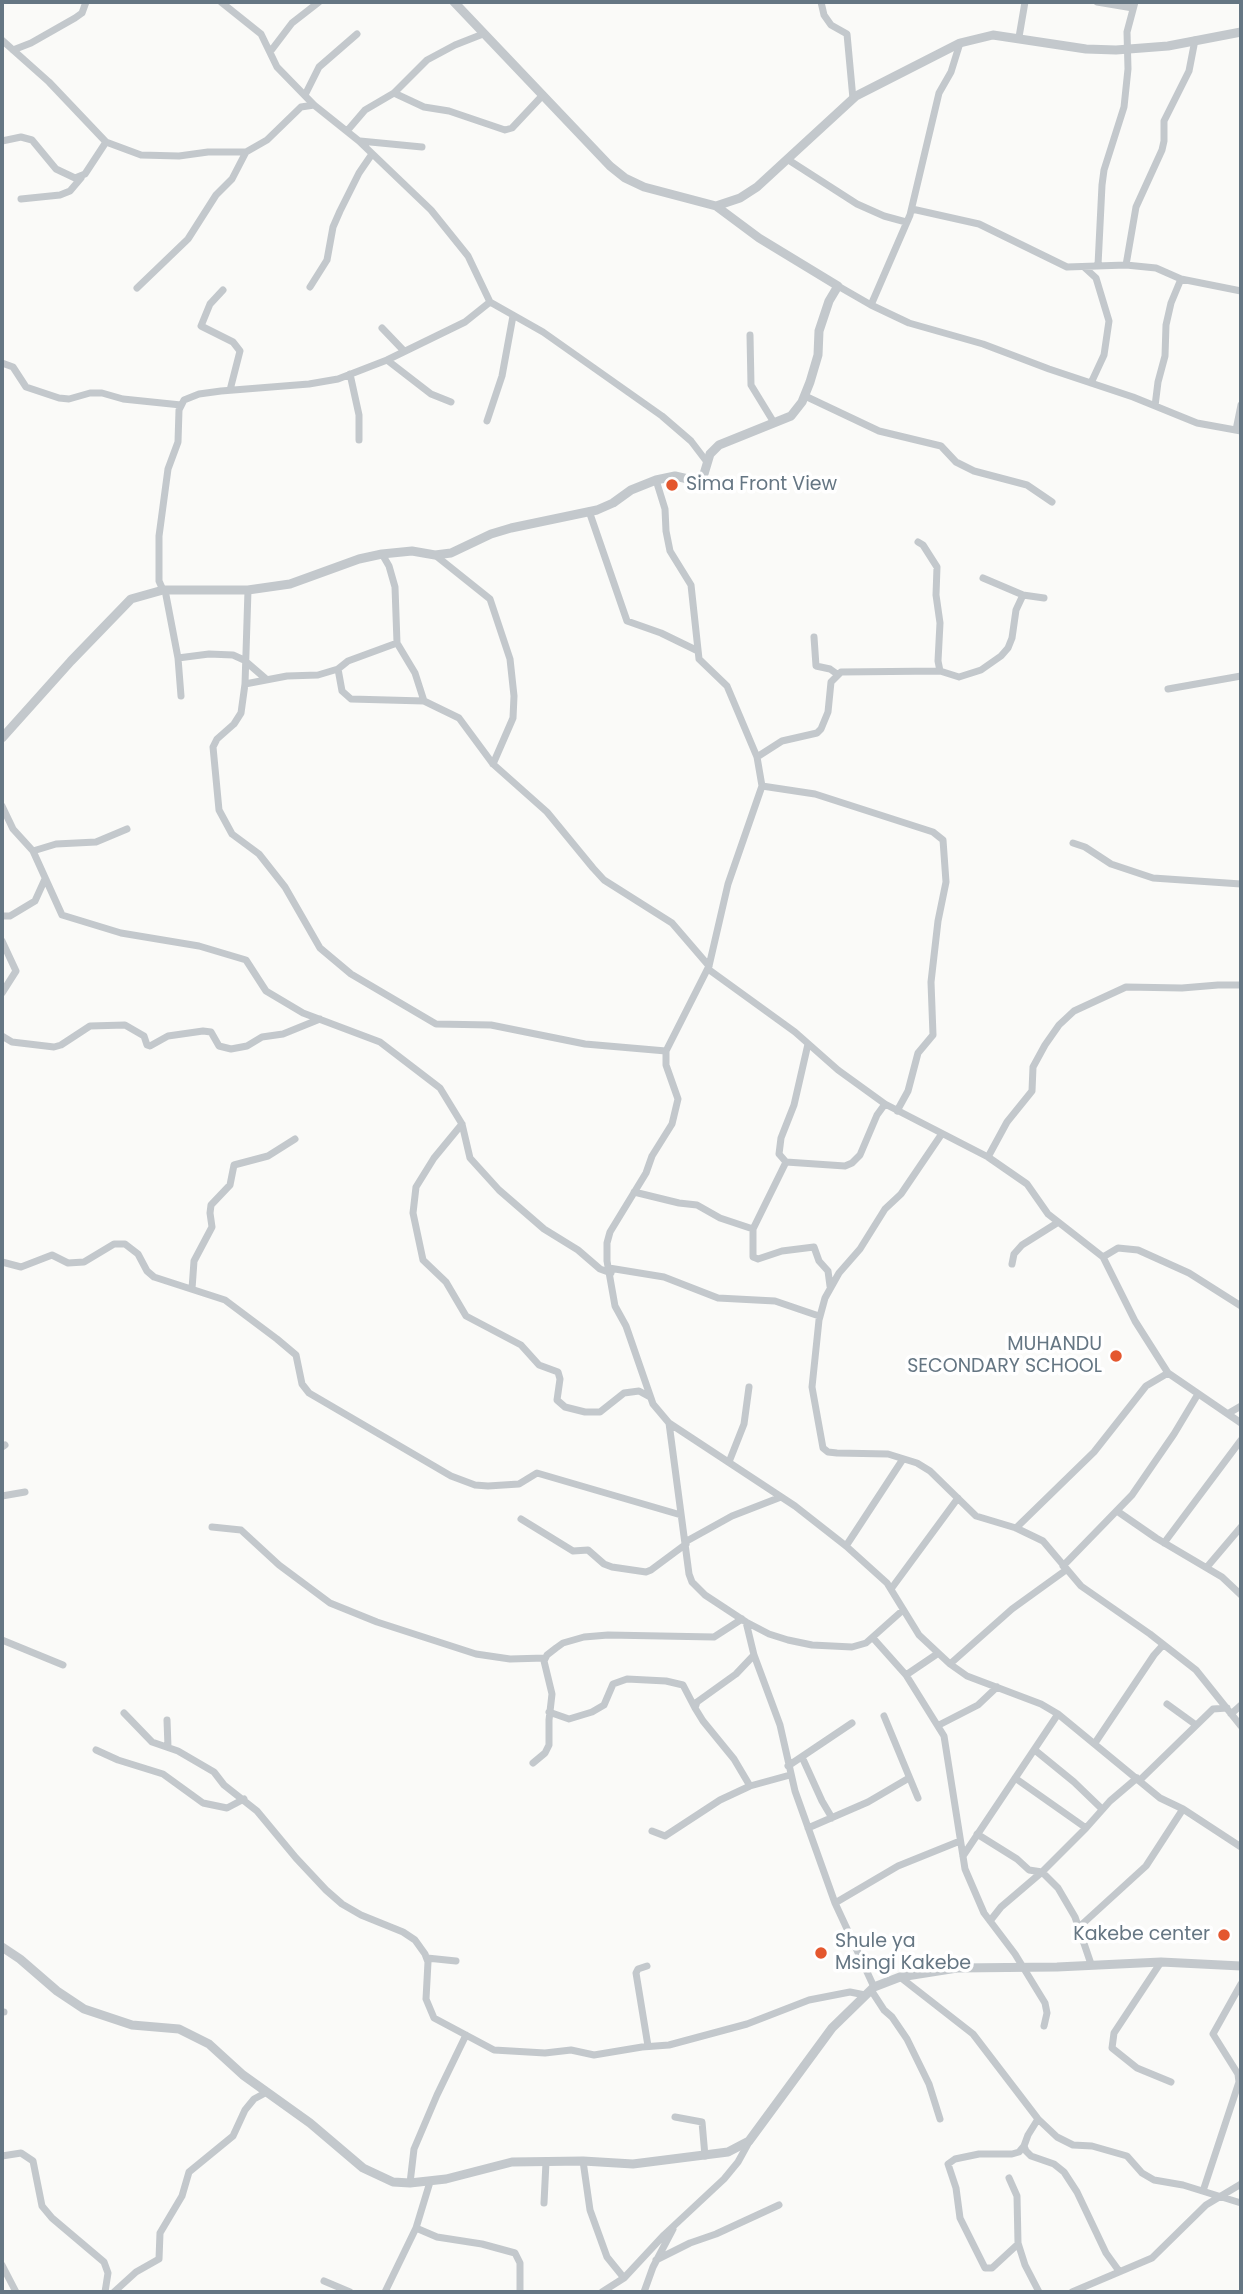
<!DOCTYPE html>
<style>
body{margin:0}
#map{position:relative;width:1243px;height:2294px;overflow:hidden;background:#fafaf8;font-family:Poppins,sans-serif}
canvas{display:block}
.frame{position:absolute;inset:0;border:4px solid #657683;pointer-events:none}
</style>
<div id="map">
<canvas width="1243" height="2294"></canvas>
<div class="frame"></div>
</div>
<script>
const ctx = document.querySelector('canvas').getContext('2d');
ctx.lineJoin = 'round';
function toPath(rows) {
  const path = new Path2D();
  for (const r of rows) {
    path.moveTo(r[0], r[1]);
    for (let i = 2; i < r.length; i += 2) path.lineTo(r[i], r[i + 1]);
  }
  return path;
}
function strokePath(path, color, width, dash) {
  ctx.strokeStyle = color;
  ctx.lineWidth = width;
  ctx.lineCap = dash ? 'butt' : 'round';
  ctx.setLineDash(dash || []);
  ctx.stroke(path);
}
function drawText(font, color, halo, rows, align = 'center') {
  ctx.font = font + ' Poppins,sans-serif';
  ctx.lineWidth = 7;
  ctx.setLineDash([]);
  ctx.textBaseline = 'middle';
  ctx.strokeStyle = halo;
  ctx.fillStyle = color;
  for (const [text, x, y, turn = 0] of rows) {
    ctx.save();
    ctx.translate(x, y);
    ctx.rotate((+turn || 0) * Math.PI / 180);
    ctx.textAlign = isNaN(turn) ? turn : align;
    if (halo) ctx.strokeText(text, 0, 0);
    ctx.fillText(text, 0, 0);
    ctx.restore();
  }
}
const minor = toPath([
 [221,2,261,34,277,67,314,105,359,141,431,210,468,256,490,302,543,332,662,416,691,441,707,462],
 [821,2,824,15,831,25,847,34,853,99],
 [1097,2,1133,8],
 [1019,37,1025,2],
 [2,40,49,82,106,142,141,155,179,156,208,152,246,152,267,140,301,107,314,105],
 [13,50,31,43,75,18,82,13,86,2],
 [270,52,292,23,319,2],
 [394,93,424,107,449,111,505,130,512,128,542,96],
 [305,95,319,67,357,34],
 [347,131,365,110,394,93,427,60,455,45,483,34],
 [2,141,21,137,32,140,56,169,75,178,85,174,106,142],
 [360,141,422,147],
 [787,159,857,204,884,216,906,222],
 [21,199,60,195,70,191,81,178],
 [912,209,979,224,1067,267,1126,265,1156,268,1181,279,1241,291],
 [1098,265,1102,185,1104,170,1124,107,1128,69,1127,32,1135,2],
 [1126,265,1136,207,1162,150,1164,141,1164,121,1189,71,1195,40],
 [1084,267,1096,278,1109,321,1104,355,1091,383],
 [838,286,871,305,909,323,983,344,1049,369,1133,397,1197,423,1241,431],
 [310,287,327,260,333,227,340,211,359,173,372,154],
 [137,288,188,239,216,195,232,179,246,152],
 [223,290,210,304,201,326,233,342,240,351,230,390],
 [871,305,910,215,939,93,951,72,960,43],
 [382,328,404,351],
 [750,335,751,385,773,421],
 [387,360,431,394,451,402],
 [2,363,13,367,26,387,59,398,69,399,90,393,102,393,123,399,181,405],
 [350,374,359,415,359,440],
 [805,396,879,431,941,446,956,462,974,471,1027,485,1052,502],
 [1155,406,1158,382,1165,356,1166,325,1171,303,1181,279],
 [487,421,502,376,513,316],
 [1236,430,1241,405],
 [656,480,665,509,666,531,670,551,691,585,699,659,727,686,757,757,762,786,728,884,709,966,666,1051,666,1065,678,1099,672,1124,652,1156,646,1173,610,1232,607,1243,607,1261,615,1306,626,1326,653,1404,669,1423,689,1574,692,1582,705,1595,746,1622,754,1655,780,1725,795,1791,835,1903,874,1987],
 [589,511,627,621,661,633,698,651],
 [918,542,923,545,937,567,936,595,940,623,938,661,940,671],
 [382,554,389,566,395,587,397,643,415,673,424,701,459,718,493,764,547,812,593,868,604,880,672,923,709,966],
 [435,555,490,599,510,659,514,696,513,718,493,764],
 [983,578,1023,595,1044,598],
 [163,590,159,581,159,536,168,469,178,442,179,410,184,400,199,394,221,391,309,384,338,379,387,360,465,322,490,302],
 [165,590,178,658,181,696],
 [248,590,245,684,241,713,234,724,217,739,213,747,219,810,232,834,259,854,285,887,320,948,351,974,436,1024,491,1025,585,1044,666,1051],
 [814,637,816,666,830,669,837,674],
 [178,658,209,654,233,655,244,660,266,679],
 [338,669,342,691,351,699,424,701],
 [245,684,287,676,318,675,338,669,348,661,397,643],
 [1168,689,1241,676],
 [757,757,782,741,817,733,821,729,828,712,831,682,841,672,940,671,959,677,981,670,1001,656,1008,648,1012,638,1016,610,1023,595],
 [762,786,815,794,933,832,943,840,946,882,938,921,931,982,933,1035,918,1053,908,1091,897,1111],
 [2,806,13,829,33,851,62,915,121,933,199,946,246,960,266,991,303,1013,380,1042,440,1088,462,1124,470,1158,499,1190,544,1229,578,1250,600,1269,611,1273],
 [1073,843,1085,847,1111,864,1153,878,1241,884],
 [33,851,56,844,96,842,127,829],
 [2,916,10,916,35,901,45,879],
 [2,941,16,971,2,993],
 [708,969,795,1032,838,1070,885,1104,988,1157,1027,1184,1048,1214,1103,1257,1135,1321,1168,1373,1241,1423],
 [2,1036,12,1042,54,1047,61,1045,90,1026,125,1025,144,1036,147,1045,150,1046,168,1036,203,1031,211,1032,219,1046,231,1049,247,1046,262,1037,283,1034,320,1019],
 [462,1124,434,1158,416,1187,413,1213,423,1260,446,1282,466,1316,521,1345,539,1365,558,1372,560,1379,557,1400,565,1407,585,1412,600,1412,624,1393,639,1391,650,1397],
 [941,1135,901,1194,885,1209,860,1249,839,1273,825,1298,819,1320,812,1387,823,1448,828,1452,837,1453,888,1454,917,1463,930,1471,976,1516,1016,1528,1043,1541,1081,1586,1150,1634,1196,1670,1241,1726],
 [988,1157,1007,1122,1032,1091,1033,1067,1045,1045,1059,1025,1074,1011,1126,987,1182,988,1218,985,1241,985],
 [786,1162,779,1154,781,1138,794,1105,808,1044],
 [634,1192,679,1203,697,1205,720,1218,753,1229],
 [1103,1257,1118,1248,1138,1250,1189,1273,1241,1306],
 [2,1262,21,1267,52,1255,68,1263,84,1262,114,1244,125,1244,138,1254,147,1271,154,1277,225,1300,277,1339,296,1355,302,1384,309,1393,451,1476,475,1485,488,1486,519,1484,537,1473,681,1515],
 [1012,1264,1014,1254,1022,1245,1057,1223],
 [609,1268,664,1277,718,1298,775,1301,819,1316],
 [830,1286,828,1271,819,1261,814,1247,782,1251,758,1259,753,1257,753,1229,786,1162,845,1166,852,1163,860,1155,877,1115,885,1104],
 [192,1289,194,1261,212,1227,210,1213,211,1205,230,1185,234,1165,268,1156,295,1139],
 [1229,1413,1241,1406],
 [669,1423,795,1506,846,1546,887,1583,919,1635,950,1664,967,1676,1041,1704,1058,1714,1160,1798,1183,1809,1241,1847],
 [2,1447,5,1445],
 [729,1462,744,1424,749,1387],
 [2,1496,25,1492],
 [1117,1511,1156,1538,1222,1577,1241,1595],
 [521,1519,573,1551,588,1550,604,1564,612,1567,646,1572,651,1570,686,1544],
 [212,1527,241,1530,279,1565,330,1603,377,1622,476,1654,510,1659,545,1658],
 [1016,1528,1094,1452,1146,1386,1168,1373],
 [685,1542,732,1516,781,1497],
 [1164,1543,1241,1440],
 [846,1546,903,1459],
 [1063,1566,1132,1495,1174,1434,1198,1394],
 [1207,1567,1241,1527],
 [891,1589,958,1498],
 [746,1622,769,1634,788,1640,812,1645,852,1647,866,1643,903,1610],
 [873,1638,906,1675,944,1736,965,1869,984,1913,1015,1954,1045,2003,1047,2013,1044,2026],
 [2,1640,63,1665],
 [950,1664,1012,1609,1066,1570],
 [906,1675,937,1654],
 [1167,1704,1196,1725],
 [549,1712,569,1719,592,1712,604,1705,613,1684,627,1679,666,1681,683,1685,695,1708],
 [124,1713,152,1742,178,1751,214,1772,224,1785,257,1811,296,1858,326,1890,342,1904,361,1915,403,1932,415,1940,425,1954,428,1962,426,1999,434,2018,494,2050,545,2053,571,2050,594,2055,642,2047,669,2045,747,2024,809,2000,850,1992,865,1995],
 [1231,1714,1241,1705],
 [884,1716,918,1798],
 [167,1720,168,1747],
 [939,1725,978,1705,997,1687],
 [1095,1743,1154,1655,1163,1645],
 [96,1750,118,1760,163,1774,203,1803,227,1808,244,1799],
 [1036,1751,1074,1782,1102,1809],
 [802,1757,822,1801,832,1818],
 [533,1763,545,1753,549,1745,549,1720,552,1694,544,1661,547,1655,556,1648,563,1643,584,1637,608,1635,714,1637,742,1619],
 [788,1766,852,1723],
 [1015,1778,1086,1828],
 [1140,1780,1213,1709,1227,1708],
 [750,1786,734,1759,703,1721,695,1708,697,1702,736,1674,754,1655],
 [808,1828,868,1802,909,1778],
 [652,1831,665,1836,720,1800,750,1786,790,1775],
 [977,1834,1017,1859,1029,1870,1042,1872,1058,1888,1075,1917,1091,1964],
 [963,1856,1058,1714],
 [835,1903,898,1866,960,1841],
 [990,1921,1001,1907,1042,1872,1086,1828,1110,1801,1137,1778],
 [1078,1928,1146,1866,1183,1809],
 [427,1958,456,1961],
 [1161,1962,1114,2033,1112,2048,1137,2068,1171,2082],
 [647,1966,638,1969,636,1973,648,2046],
 [900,1977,973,2034,1038,2119,1057,2137,1073,2145,1092,2146,1127,2156,1142,2173,1154,2180,1183,2185,1241,2203],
 [871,1990,884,2010,892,2017,907,2039,929,2084,940,2119],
 [2,2012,4,2012],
 [675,2117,702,2122,705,2156],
 [1038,2119,1028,2135,1024,2146,1026,2151,1031,2156,1054,2164,1064,2172,1077,2192,1106,2253,1119,2271],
 [2,2156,21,2153,33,2161,42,2206,52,2218,104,2262,108,2273,105,2292],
 [583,2161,590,2210,607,2257,624,2278],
 [1009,2178,1017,2196,1018,2243,1025,2265,1039,2292],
 [410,2183,414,2149,437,2095,466,2035],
 [1203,2191,1239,2082,1238,2074,1213,2034,1241,1984],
 [544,2203,546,2162],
 [416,2228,437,2237,482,2244,515,2253,520,2263,520,2292],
 [1018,2244,992,2268,985,2268,960,2218,956,2188,948,2164,955,2159,979,2154,1012,2154,1019,2152,1024,2146],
 [656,2260,690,2243,716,2234,779,2205],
 [2,2265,16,2292],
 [324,2281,350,2292],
 [114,2292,136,2272,159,2259,160,2233,182,2196,189,2172,233,2136,245,2110,254,2099,267,2092],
 [385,2292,416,2228,430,2182],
 [602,2292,624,2278,664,2235,724,2179,738,2162,749,2142],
 [644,2292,653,2267,673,2229],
 [1072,2292,1152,2258,1206,2205,1241,2184]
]);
const tertiary = toPath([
 [454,2,610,166,625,178,644,187,716,206,740,198,757,187,856,96,960,43,993,35,1086,49,1116,50,1168,46,1241,32],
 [2,738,71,661,131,599,163,590,248,590,290,584,359,559,382,554,412,551,435,555,451,553,491,534,511,528,597,510,613,503,631,490,656,480,675,476,688,479,700,478,704,474,710,454,719,445,791,416,802,402,810,382,818,355,819,331,829,301,838,286,759,238,716,206],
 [2,1947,20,1959,57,1991,84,2009,132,2025,179,2029,209,2044,243,2075,310,2123,363,2168,393,2182,410,2183,446,2179,512,2162,583,2161,633,2164,728,2152,749,2141,832,2028,874,1987,900,1977,957,1968,1057,1967,1161,1962,1241,1966]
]);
const markers = [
 [672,485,7,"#e4572e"],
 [1116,1356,7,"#e4572e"],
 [1224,1935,7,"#e4572e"],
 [821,1953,7,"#e4572e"]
];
const poiNames = [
 ["Sima Front View",686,485],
 ["MUHANDU",1102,1345,"right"],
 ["SECONDARY SCHOOL",1102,1367,"right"],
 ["Kakebe center",1210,1935,"right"],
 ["Shule ya",835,1942],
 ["Msingi Kakebe",835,1964]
];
strokePath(minor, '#c3c8cc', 7);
strokePath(tertiary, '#c3c8cc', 9);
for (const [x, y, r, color] of markers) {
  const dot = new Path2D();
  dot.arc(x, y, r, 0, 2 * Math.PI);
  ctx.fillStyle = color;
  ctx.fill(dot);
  strokePath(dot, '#fff', 2.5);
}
drawText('19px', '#657683', '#fff', poiNames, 'left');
</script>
